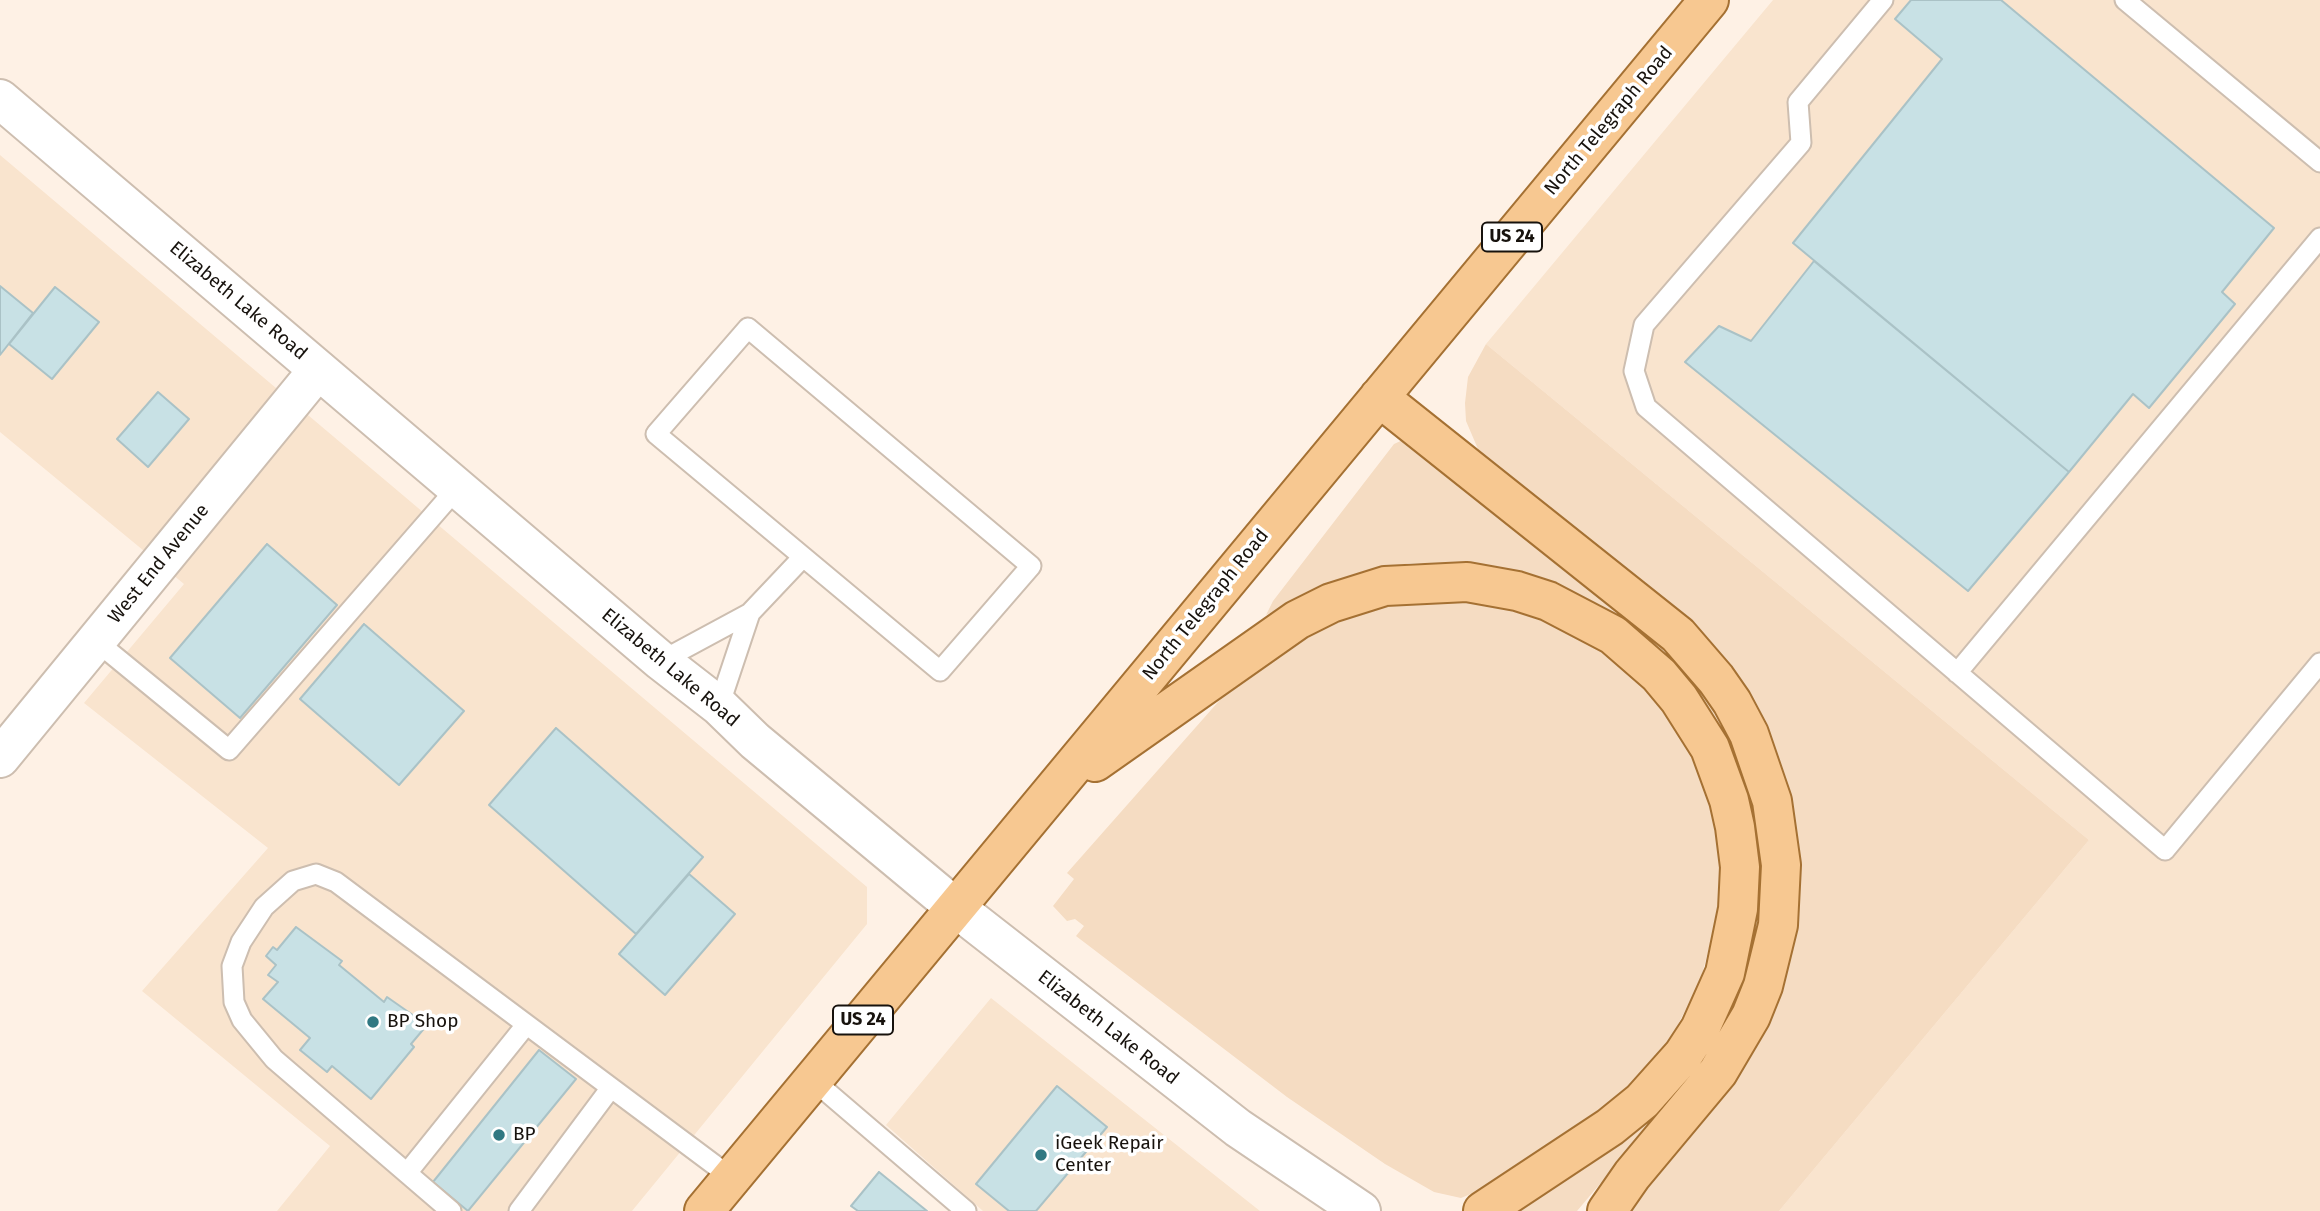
<!DOCTYPE html>
<style>
body{margin:0}
canvas{display:block;background:#fef1e5}
</style>
<canvas width="2320" height="1211"></canvas>
<script>
const ctx = document.querySelector('canvas').getContext('2d');
ctx.lineJoin = 'round';
function fill(path, color) {
  ctx.fillStyle = color;
  ctx.fill(path, 'evenodd');
}
function toPath(rows) {
  const path = new Path2D();
  for (const r of rows) {
    path.moveTo(r[0], r[1]);
    for (let i = 2; i < r.length; i += 2) path.lineTo(r[i], r[i + 1]);
  }
  return path;
}
function strokePath(path, color, width, dash) {
  ctx.strokeStyle = color;
  ctx.lineWidth = width;
  ctx.lineCap = dash ? 'butt' : 'round';
  ctx.setLineDash(dash || []);
  ctx.stroke(path);
}
function drawText(font, color, halo, rows, align = 'center') {
  ctx.font = font + ' "Fira Sans",sans-serif';
  ctx.lineWidth = 7;
  ctx.setLineDash([]);
  ctx.textBaseline = 'middle';
  ctx.strokeStyle = halo;
  ctx.fillStyle = color;
  for (const [text, x, y, turn = 0] of rows) {
    ctx.save();
    ctx.translate(x, y);
    ctx.rotate((+turn || 0) * Math.PI / 180);
    ctx.textAlign = isNaN(turn) ? turn : align;
    if (halo) ctx.strokeText(text, 0, 0);
    ctx.fillText(text, 0, 0);
    ctx.restore();
  }
}
const built = toPath([
 [1773,0,2320,0,2320,1211,1779,1211,2089,840,1486,344],
 [0,155,867,887,867,924,632,1211,277,1211,330,1146,142,991,268,848,84,703,184,584,0,432],
 [991,998,1260,1211,983,1211,886,1125]
]);
const green = toPath([
 [1486,344,2089,840,1779,1211,1627,1211,1780,975,1762,730,1501,475,1478,449,1466,421,1465,403,1468,377],
 [1405,439,1671,648,1720,713,1740,756,1754,800,1764,879,1760,923,1738,999,1723,1033,1699,1067,1577,1211,1507,1211,1680,1081,1752,856,1614,614,1569,590,1515,570,1463,563,1410,563,1352,575,1266,615,1273,601,1394,444],
 [1416,596,1512,604,1606,648,1642,682,1681,733,1703,776,1718,825,1722,866,1716,921,1700,982,1673,1034,1651,1066,1622,1095,1576,1127,1478,1191,1461,1198,1434,1192,1385,1164,1287,1097,1076,936,1084,926,1075,919,1067,921,1053,906,1074,879,1067,873,1241,676,1315,621]
]);
const building = toPath([
 [1911,0,2001,0,2274,228,2222,292,2235,304,2149,408,2133,394,2069,472,1793,243,1942,59,1895,19,1911,0],
 [1814,261,2069,472,1968,591,1685,362,1719,326,1751,341,1814,261],
 [0,286,33,313,0,355,0,286],
 [55,287,99,322,52,379,9,344,55,287],
 [158,392,189,419,148,467,117,439,158,392],
 [267,544,337,605,240,718,170,658,267,544],
 [364,624,464,711,399,785,300,699,364,624],
 [556,728,703,857,636,934,489,805,556,728],
 [689,874,735,914,665,995,619,954,689,874],
 [296,927,342,961,339,965,384,1002,387,997,427,1025,411,1044,414,1047,371,1099,332,1066,327,1072,300,1050,310,1038,263,999,278,982,268,975,276,965,266,956,273,947,277,950,296,927],
 [539,1050,576,1079,468,1211,433,1182,539,1050],
 [1057,1086,1107,1127,1036,1211,1009,1211,976,1184,1057,1086],
 [879,1172,927,1211,858,1211,851,1206,879,1172]
]);
const lane = toPath([
 [1883,0,1798,102,1801,143,1644,325,1634,371,1646,407,2165,850,2320,663],
 [2125,0,2320,162],
 [748,328,1031,566,940,671,656,434,748,328],
 [96,641,229,750,457,488],
 [661,661,750,613,803,557],
 [1957,673,2320,238],
 [719,706,750,613],
 [813,1080,966,1211],
 [407,1173,526,1025],
 [451,1211,274,1059,242,1020,234,1002,232,966,241,942,264,907,293,881,316,874,336,882,732,1178],
 [519,1211,610,1089]
]);
const street = toPath([
 [0,758,318,370]
]);
const secondary = toPath([
 [0,99,661,661,719,706,755,741,956,908,1238,1128,1361,1211]
]);
const primary = toPath([
 [1379,397,1678,635,1716,679,1732,702,1749,734,1772,801,1781,865,1778,925,1763,986,1751,1016,1718,1072,1632,1175,1607,1211],
 [1095,762,1297,620,1331,603,1385,586,1467,582,1517,591,1548,601,1613,635,1659,675,1679,699,1710,748,1729,800,1735,827,1740,867,1738,909,1725,973,1700,1029,1683,1055,1642,1101,1610,1127,1483,1211],
 [704,1211,1709,0]
]);
const markers = [
 [373,1022,7,"#307882"],
 [499,1135,7,"#307882"],
 [1041,1155,7,"#307882"]
];
const shields = [
 [1512,237,60],
 [863,1020,60]
];
const shieldNames = [
 ["US 24",1512,237],
 ["US 24",863,1020]
];
const streetNames = [
 ["North Telegraph Road",1609,121,-50],
 ["Elizabeth Lake Road",238,301,40],
 ["West End Avenue",159,564,-51],
 ["North Telegraph Road",1206,605,-51],
 ["Elizabeth Lake Road",670,668,40],
 ["Elizabeth Lake Road",1108,1028,38]
];
const poiNames = [
 ["BP Shop",387,1022],
 ["BP",513,1135],
 ["iGeek Repair",1055,1144],
 ["Center",1055,1166]
];
fill(built, '#f9e4ce');
fill(green, '#f5dcc2');
fill(building, '#c8e1e5');
strokePath(building, '#aac2c6', 2);
strokePath(lane, '#cdbeb0', 23);
strokePath(street, '#cdbeb0', 42);
strokePath(secondary, '#cdbeb0', 42);
strokePath(primary, '#a57133', 42);
strokePath(lane, '#fff', 19);
strokePath(street, '#fff', 38);
strokePath(secondary, '#fff', 38);
strokePath(primary, '#f7c891', 38);
for (const [x, y, r, color] of markers) {
  const dot = new Path2D();
  dot.arc(x, y, r, 0, 2 * Math.PI);
  ctx.fillStyle = color;
  ctx.fill(dot);
  strokePath(dot, '#fff', 2.5);
}
for (const [x, y, w] of shields) {
  const box = new Path2D();
  box.roundRect(x - w / 2, y - 14.5, w, 29, 5);
  ctx.fillStyle = '#fff';
  ctx.fill(box);
  strokePath(box, '#17120d', 2);
}
drawText('bold 18px', '#17120d', null, shieldNames);
drawText('19px', '#17120d', '#fff', streetNames);
drawText('19px', '#17120d', '#fff', poiNames, 'left');
</script>
